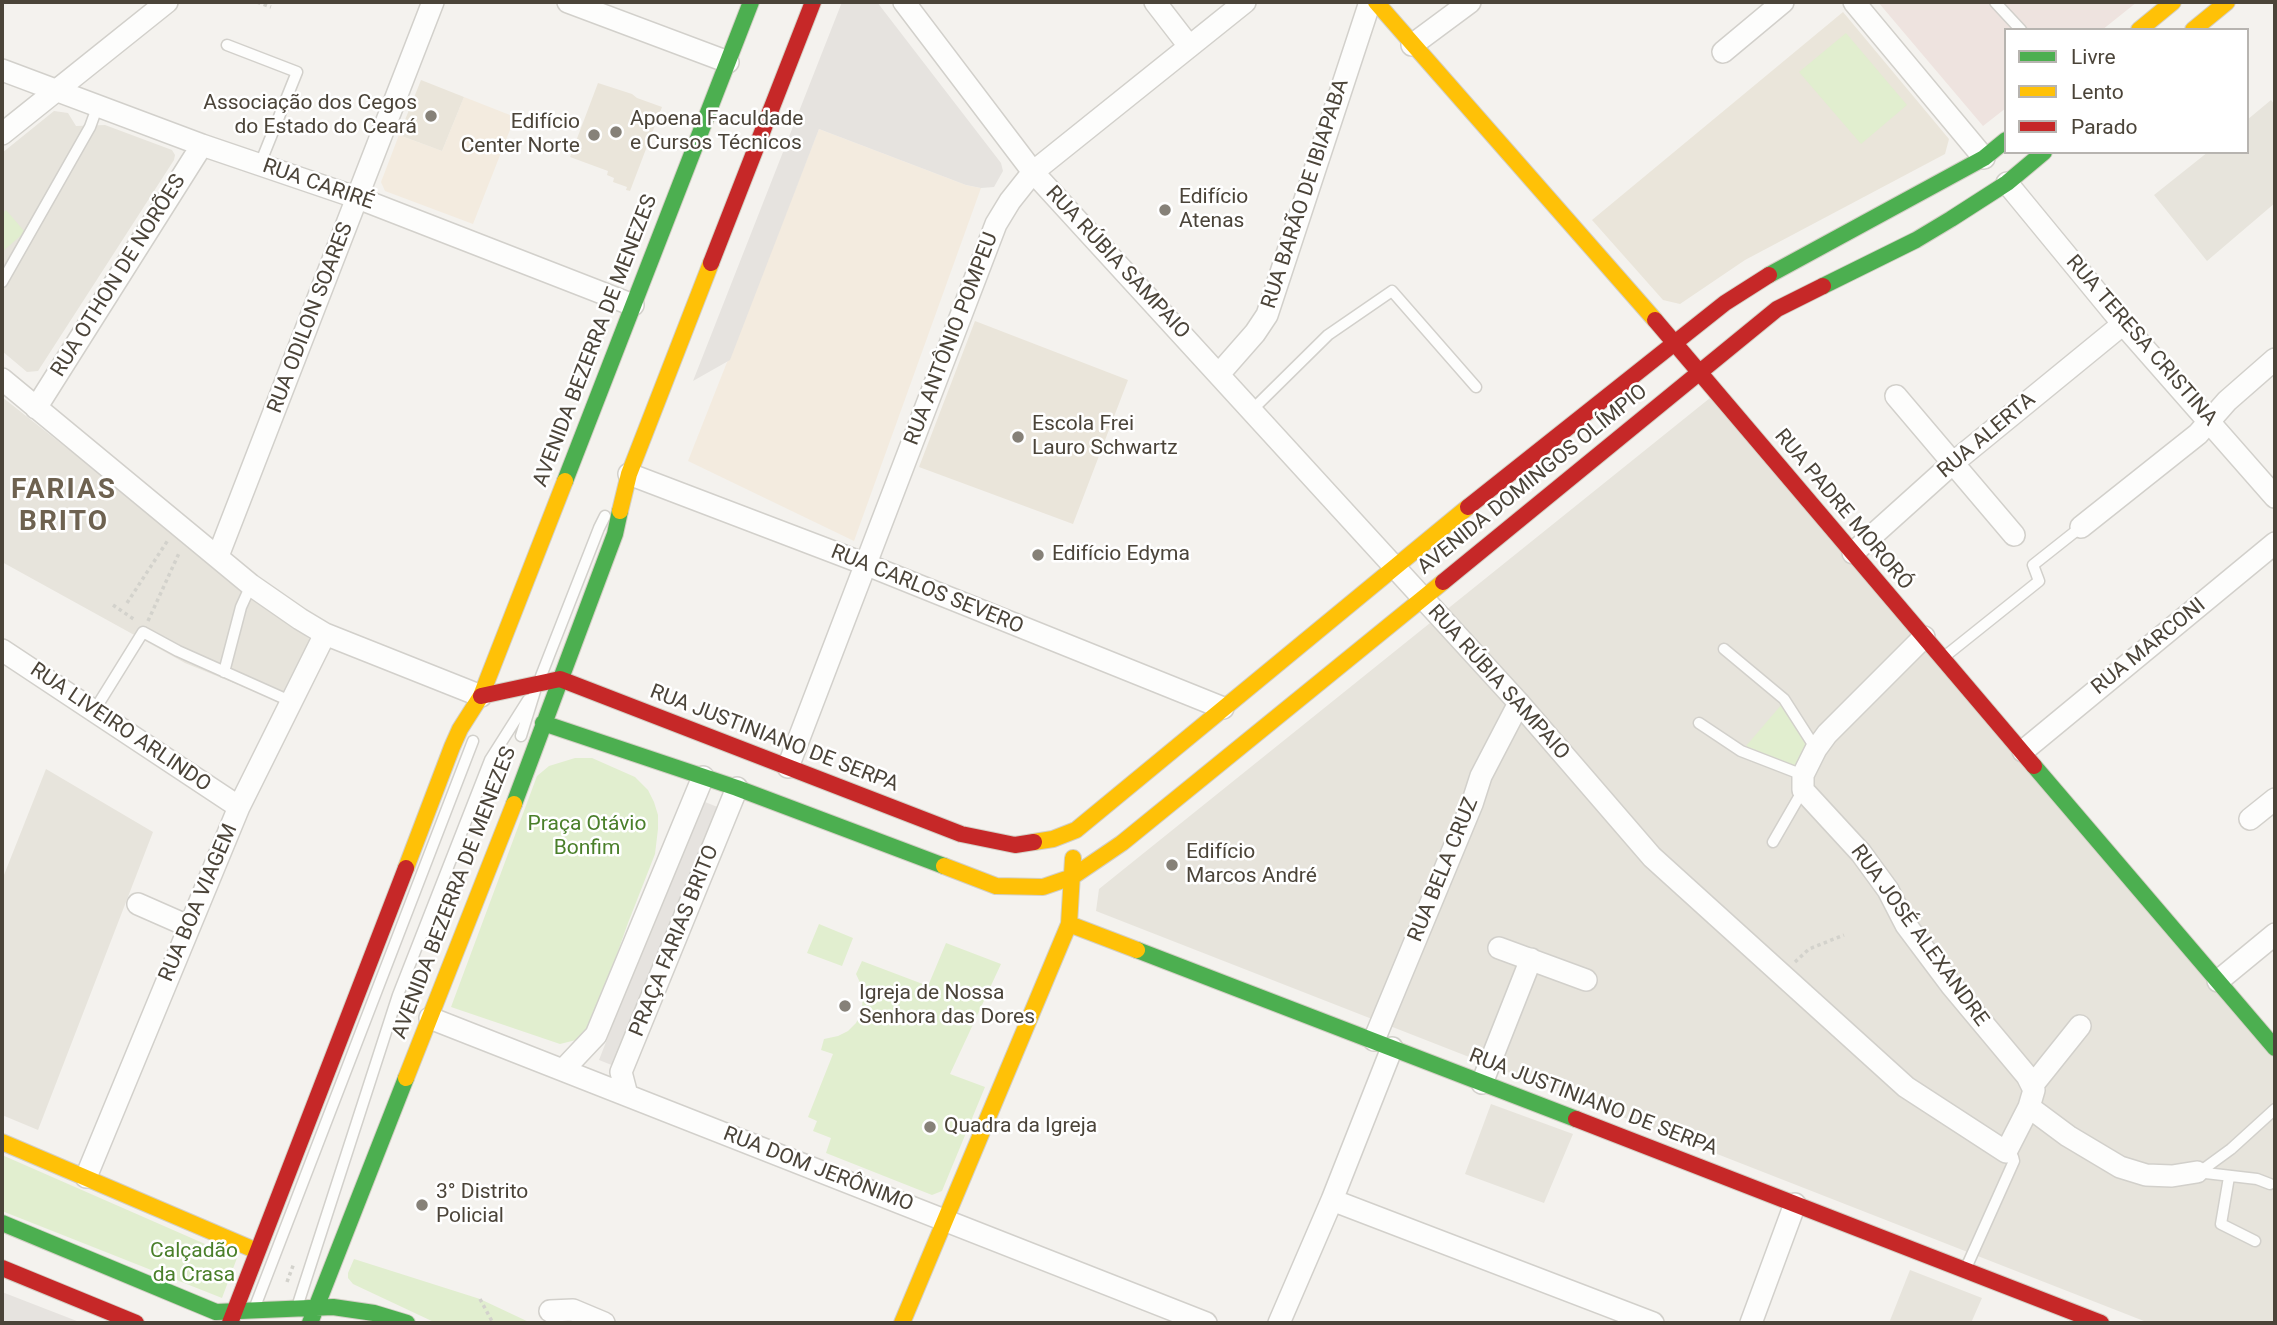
<!DOCTYPE html>
<meta charset="utf-8">
<style>
body{margin:0}
#map{position:relative;width:2277px;height:1325px;overflow:hidden;background:#f4f2ee;font-family:Roboto,sans-serif}
canvas{display:block}
.frame{position:absolute;inset:0;border:4px solid #4b4439;pointer-events:none}
.legend{position:absolute;left:2004px;top:28px;width:245px;height:126px;box-sizing:border-box;background:#fff;border:2px solid #b7b4b0;margin:0;padding:9px 12px;list-style:none;font-size:21px;color:#4b4439}
.legend li{display:flex;align-items:center;gap:14px;height:35px}
.legend b{width:35px;border:2px solid #b7b4b0}
</style>
<div id="map">
<canvas width="2277" height="1325"></canvas>
<div class="frame"></div>
<ul class="legend">
<li><b style="height:9px;background:#4caf50"></b>Livre</li>
<li><b style="height:9px;background:#ffc107"></b>Lento</li>
<li><b style="height:9px;background:#c62828"></b>Parado</li>
</ul>
</div>
<script>
const ctx = document.querySelector('canvas').getContext('2d');
ctx.lineJoin = 'round';
function fill(path, color) {
  ctx.fillStyle = color;
  ctx.fill(path, 'evenodd');
}
function toPath(rows) {
  const path = new Path2D();
  for (const r of rows) {
    path.moveTo(r[0], r[1]);
    for (let i = 2; i < r.length; i += 2) path.lineTo(r[i], r[i + 1]);
  }
  return path;
}
function strokePath(path, color, width, dash) {
  ctx.strokeStyle = color;
  ctx.lineWidth = width;
  ctx.lineCap = dash ? 'butt' : 'round';
  ctx.setLineDash(dash || []);
  ctx.stroke(path);
}
function drawText(font, color, halo, rows, align = 'center') {
  ctx.font = font + ' Roboto,sans-serif';
  ctx.lineWidth = 5;
  ctx.setLineDash([]);
  ctx.textBaseline = 'middle';
  ctx.strokeStyle = halo;
  ctx.fillStyle = color;
  for (const [text, x, y, turn = 0] of rows) {
    ctx.save();
    ctx.translate(x, y);
    ctx.rotate((+turn || 0) * Math.PI / 180);
    ctx.textAlign = isNaN(turn) ? turn : align;
    if (halo) ctx.strokeText(text, 0, 0);
    ctx.fillText(text, 0, 0);
    ctx.restore();
  }
}
const residential = toPath([
 [2271,100,2275,105,2275,203,2207,261,2154,195,2208,152,2247,152,2247,120],
 [54,111,68,113,76,126,105,125,172,150,175,155,174,160,38,371,27,372,2,351,2,153],
 [2,397,316,644,285,704,185,663,2,562],
 [1710,398,2275,1058,2275,1323,2149,1323,1096,911,1099,889],
 [46,769,153,832,38,1130,2,1115,2,880],
 [1491,1104,1573,1134,1544,1203,1465,1174],
 [1910,1270,1982,1298,1971,1323,1889,1323]
]);
const commercial = toPath([
 [464,97,515,117,473,224,385,191,381,182,399,135,442,151],
 [819,129,966,185,981,188,854,541,688,461]
]);
const education = toPath([
 [1843,12,1949,139,1945,154,1745,260,1680,304,1663,300,1592,220],
 [421,80,464,97,442,151,399,135],
 [598,83,632,94,637,98,662,107,630,191,626,190,627,187,613,182,614,178,607,175,608,171,570,157],
 [975,321,1128,380,1073,524,919,467]
]);
const medical = toPath([
 [1878,2,2137,2,2102,30,2006,30,2006,108,1983,126]
]);
const green = toPath([
 [1846,33,1907,105,1861,144,1799,72],
 [6,210,25,232,2,252,2,214],
 [1782,704,1812,749,1798,768,1746,746],
 [575,758,592,758,635,777,648,790,654,802,658,815,658,829,655,854,628,923,593,1022,580,1039,560,1044,451,1007,537,776,549,766],
 [819,924,853,938,842,966,807,953],
 [946,943,1001,964,950,1074,985,1087,942,1191,932,1195,826,1153,831,1138,813,1131,817,1121,808,1117,833,1054,821,1050,824,1039,838,1036,848,1031,856,1023,862,1011,863,989,856,974,862,961,928,986],
 [2,1155,237,1258,222,1298,2,1211],
 [354,1259,480,1299,531,1323,436,1323,353,1284,348,1278,348,1273]
]);
const parking = toPath([
 [842,2,877,2,1001,163,1003,171,994,187,981,188,966,185,819,129,730,360,693,381],
 [700,800,720,808,619,1068,599,1060],
 [2,1292,82,1323,2,1323]
]);
const path = toPath([
 [257,2,271,7],
 [127,603,168,540],
 [113,605,135,620],
 [148,621,180,551],
 [1795,962,1809,949,1844,935],
 [287,1282,294,1263],
 [480,1299,493,1323]
]);
const lane = toPath([
 [1995,2,2021,30],
 [227,45,297,72,260,164],
 [2,282,90,127,98,105],
 [1252,410,1328,335,1392,291,1476,387],
 [1724,649,1784,699,1816,749],
 [1944,657,2039,581,2033,565,2081,527],
 [224,672,241,607,251,585],
 [541,676,599,528,605,516],
 [94,711,143,632,178,651,290,701],
 [1699,723,1741,751,1803,775],
 [521,736,535,691],
 [1773,842,1803,790],
 [2197,1172,2205,1168,2231,1149,2275,1109],
 [2197,1172,2257,1179,2270,1184],
 [2229,1177,2221,1224,2255,1241],
 [1966,1268,2014,1161,2013,1157,2006,1152],
 [256,1304,473,741],
 [298,1304,398,995,490,760,528,700]
]);
const street = toPath([
 [568,2,728,62],
 [904,2,1033,172,1519,703,1652,857,1906,1087,2006,1152,2029,1107,2034,1090,2027,1076,1951,985,1906,925,1888,890,1861,853,1803,790,1803,775,1816,749,1827,734,1924,637],
 [1155,2,1189,46],
 [1854,2,1984,158],
 [1412,45,1470,2],
 [1723,52,1783,2],
 [2,70,202,145,358,198,633,305],
 [2,134,167,2],
 [2007,183,2123,324,2275,497],
 [1219,374,1255,333,1267,315,1370,2],
 [2,379,251,585,300,619,325,634,481,696],
 [1896,396,2014,535],
 [36,408,202,145],
 [629,474,865,564,1223,708],
 [2081,527,2198,434,2227,401,2275,359],
 [1853,553,1953,463,2123,324],
 [218,556,433,2],
 [2,650,239,807],
 [2023,751,2275,543],
 [788,767,996,224,1010,201,1033,172,1245,2],
 [2250,819,2275,799],
 [138,904,188,926],
 [1499,948,1586,980],
 [2218,981,2275,934],
 [430,1018,1206,1323],
 [1374,1040,1472,804,1481,776,1519,703],
 [563,1070,596,1035,703,777],
 [1482,1083,1531,959],
 [2032,1086,2080,1026],
 [627,1095,621,1072,737,788],
 [2029,1107,2068,1136,2120,1167,2146,1175,2172,1176,2197,1172],
 [86,1177,239,807,325,634],
 [1332,1200,1653,1323],
 [550,1311,573,1310,604,1323],
 [1279,1323,1332,1200,1392,1048],
 [1751,1323,1795,1204]
]);
const fast = toPath([
 [1769,275,1984,158,2006,140],
 [1823,286,1916,240,1951,219,2007,183,2044,152],
 [565,481,751,2],
 [543,723,737,788,944,866],
 [2034,766,2275,1048],
 [514,804,615,534,620,511],
 [1137,950,1576,1119],
 [2,1223,216,1312,333,1307,374,1313,407,1323],
 [310,1323,406,1078]
]);
const slow = toPath([
 [1376,2,1655,320],
 [2139,30,2173,2],
 [2193,30,2227,2],
 [620,511,629,474,711,263],
 [1034,842,1053,839,1076,830,1468,507],
 [944,866,996,886,1043,887,1072,877,1122,843,1443,582],
 [406,868,452,747,460,729,481,696,565,481],
 [1069,924,1073,858],
 [406,1078,514,804],
 [2,1142,257,1251],
 [902,1323,1069,924,1137,950]
]);
const jam = toPath([
 [711,263,813,2],
 [1655,320,2034,766],
 [1468,507,1725,303,1769,275],
 [1443,582,1777,309,1823,286],
 [481,696,560,679,961,834,1015,845,1034,842],
 [1576,1119,2101,1323],
 [2,1268,136,1323],
 [230,1323,406,868]
]);
const markers = [
 [431,116,7,"#868178"],
 [616,132,7,"#868178"],
 [594,135,7,"#868178"],
 [1165,210,7,"#868178"],
 [1018,437,7,"#868178"],
 [1038,555,7,"#868178"],
 [1172,865,7,"#868178"],
 [845,1006,7,"#868178"],
 [930,1127,7,"#868178"],
 [422,1205,7,"#868178"]
];
const poiNames = [
 ["Associação dos Cegos",417,104,"right"],
 ["do Estado do Ceará",417,128,"right"],
 ["Apoena Faculdade",630,120],
 ["e Cursos Técnicos",630,144],
 ["Edifício",580,123,"right"],
 ["Center Norte",580,147,"right"],
 ["Edifício",1179,198],
 ["Atenas",1179,222],
 ["Escola Frei",1032,425],
 ["Lauro Schwartz",1032,449],
 ["Edifício Edyma",1052,555],
 ["Edifício",1186,853],
 ["Marcos André",1186,877],
 ["Igreja de Nossa",859,994],
 ["Senhora das Dores",859,1018],
 ["Quadra da Igreja",944,1127],
 ["3° Distrito",436,1193],
 ["Policial",436,1217]
];
const streetNames = [
 ["RUA CARIRÉ",318,185,19],
 ["RUA BARÃO DE IBIAPABA",1306,194,-72],
 ["RUA RÚBIA SAMPAIO",1117,263,47],
 ["RUA OTHON DE NORÕES",119,276,-58],
 ["RUA ODILON SOARES",311,318,-69],
 ["RUA ANTÔNIO POMPEU",952,339,-69],
 ["AVENIDA BEZERRA DE MENEZES",596,341,-69],
 ["RUA TERESA CRISTINA",2141,341,49],
 ["RUA ALERTA",1987,436,-40],
 ["AVENIDA DOMINGOS OLÍMPIO",1533,480,-39],
 ["RUA PADRE MORORÓ",1843,510,50],
 ["RUA CARLOS SEVERO",927,590,22],
 ["RUA MARCONI",2149,647,-39],
 ["RUA RÚBIA SAMPAIO",1498,683,48],
 ["RUA LIVEIRO ARLINDO",120,728,34],
 ["RUA JUSTINIANO DE SERPA",774,739,21],
 ["RUA BELA CRUZ",1444,870,-68],
 ["AVENIDA BEZERRA DE MENEZES",455,893,-69],
 ["RUA BOA VIAGEM",199,903,-67],
 ["RUA JOSÉ ALEXANDRE",1919,936,54],
 ["PRAÇA FARIAS BRITO",675,941,-68],
 ["RUA JUSTINIANO DE SERPA",1593,1103,21],
 ["RUA DOM JERÔNIMO",818,1170,21]
];
const parkNames = [
 ["Praça Otávio",587,825],
 ["Bonfim",587,849],
 ["Calçadão",194,1252],
 ["da Crasa",194,1276]
];
const districtNames = [
 ["FARIAS",64,491],
 ["BRITO",64,523]
];
fill(residential, '#e7e4dc');
fill(commercial, '#f3ebdf');
fill(education, '#eae5da');
fill(medical, '#eee3df');
fill(green, '#e1eecf');
fill(parking, '#e6e3df');
strokePath(lane, '#d2d0cb', 13);
strokePath(street, '#d2d0cb', 24);
strokePath(fast, '#d3cfc5', 18);
strokePath(slow, '#d3cfc5', 18);
strokePath(jam, '#d3cfc5', 18);
strokePath(path, '#d3d2cc', 3.5, [3.5, 3.5]);
strokePath(lane, '#fdfdfc', 10);
strokePath(street, '#fdfdfc', 21);
strokePath(fast, '#4caf50', 16);
strokePath(slow, '#ffc107', 16);
strokePath(jam, '#c62828', 16);
for (const [x, y, r, color] of markers) {
  const dot = new Path2D();
  dot.arc(x, y, r, 0, 2 * Math.PI);
  ctx.fillStyle = color;
  ctx.fill(dot);
  strokePath(dot, '#fff', 2.5);
}
drawText('21px', '#4b4439', '#fff', poiNames, 'left');
drawText('21px', '#4b4439', '#fff', streetNames);
drawText('21px', '#4a7f2a', '#fff', parkNames);
ctx.letterSpacing = '2px';
drawText('bold 28px', '#6e6250', '#fff', districtNames);
ctx.letterSpacing = '0px';
</script>
